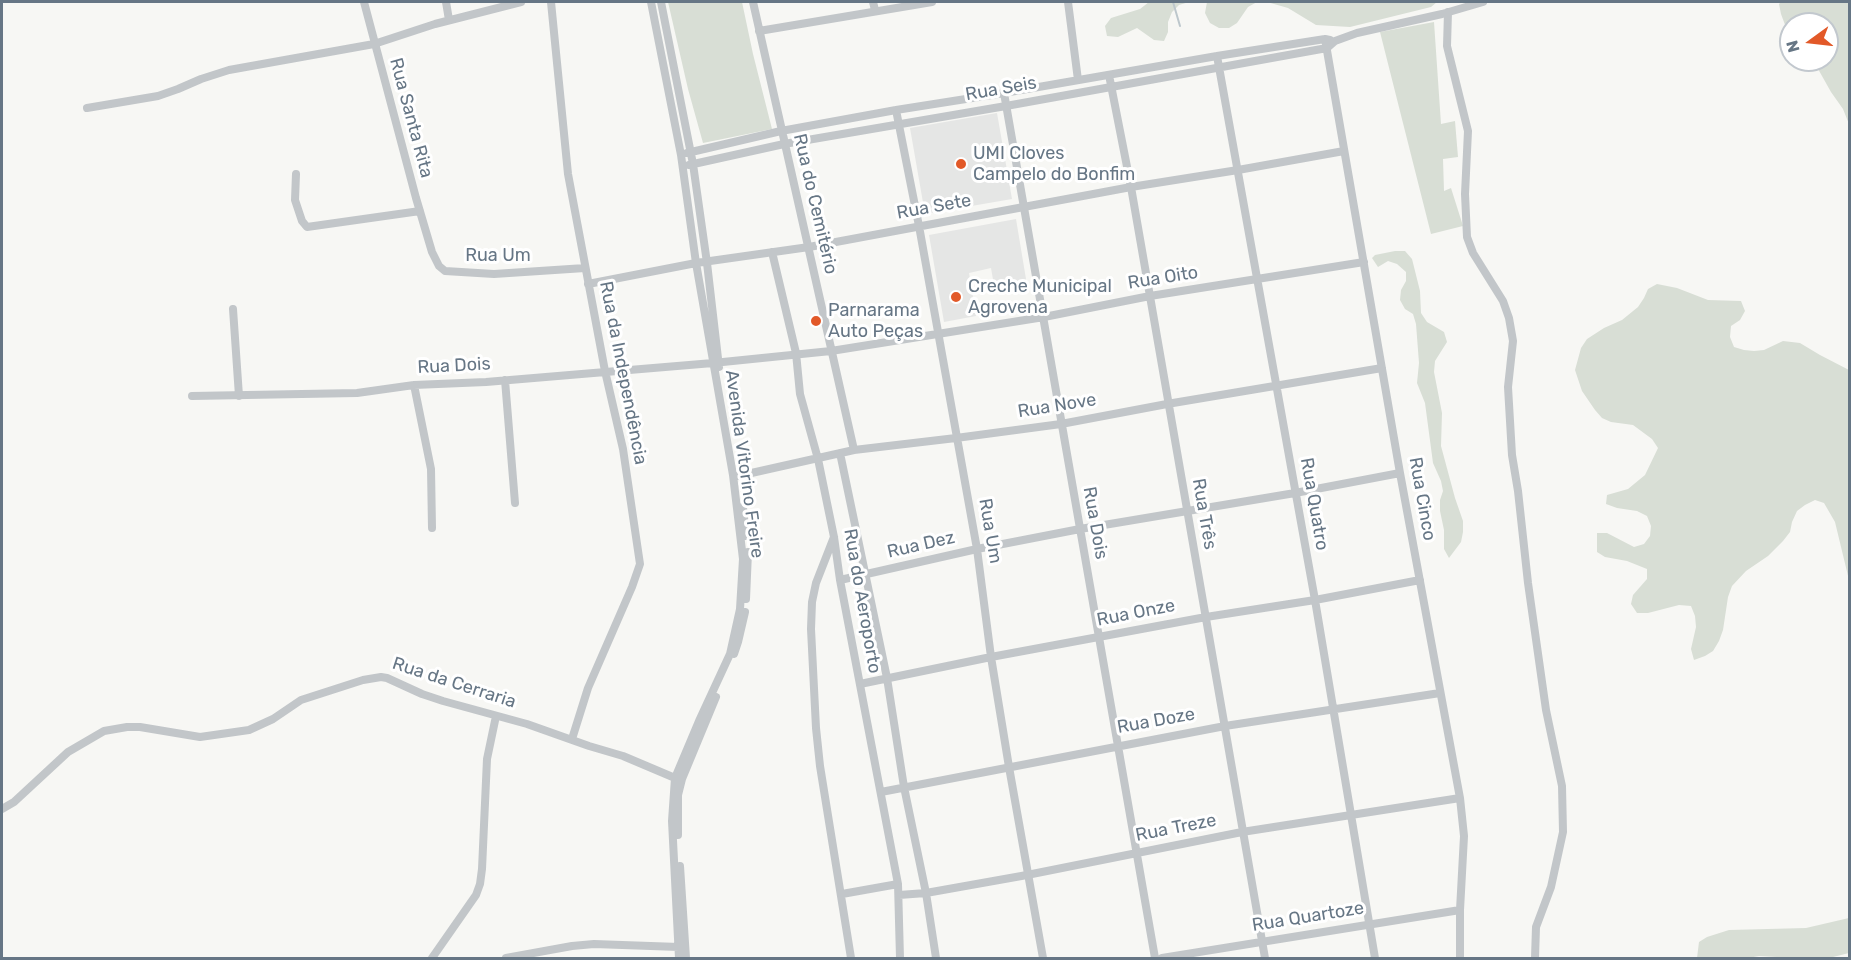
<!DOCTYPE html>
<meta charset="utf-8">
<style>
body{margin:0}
#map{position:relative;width:1851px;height:960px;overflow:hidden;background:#f7f7f4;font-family:Rubik,sans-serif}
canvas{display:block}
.frame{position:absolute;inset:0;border:3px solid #667685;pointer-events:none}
.north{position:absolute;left:1779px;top:12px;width:60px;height:60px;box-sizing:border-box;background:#fff;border:2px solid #c2c8ce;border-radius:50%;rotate:255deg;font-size:16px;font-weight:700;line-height:24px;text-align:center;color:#667685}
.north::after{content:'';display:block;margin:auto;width:21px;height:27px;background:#e25928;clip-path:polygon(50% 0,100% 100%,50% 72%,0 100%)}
</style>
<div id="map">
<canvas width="1851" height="960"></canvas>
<div class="frame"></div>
<div class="north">N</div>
</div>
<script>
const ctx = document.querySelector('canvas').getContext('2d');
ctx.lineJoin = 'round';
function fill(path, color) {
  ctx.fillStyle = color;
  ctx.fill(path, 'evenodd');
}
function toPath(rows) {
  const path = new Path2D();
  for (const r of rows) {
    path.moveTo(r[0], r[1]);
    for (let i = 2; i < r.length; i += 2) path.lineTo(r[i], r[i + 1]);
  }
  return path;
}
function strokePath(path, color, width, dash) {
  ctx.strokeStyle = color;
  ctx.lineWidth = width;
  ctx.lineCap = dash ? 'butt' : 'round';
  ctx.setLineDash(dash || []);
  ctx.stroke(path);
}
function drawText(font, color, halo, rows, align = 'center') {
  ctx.font = font + ' Rubik,sans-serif';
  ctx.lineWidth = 6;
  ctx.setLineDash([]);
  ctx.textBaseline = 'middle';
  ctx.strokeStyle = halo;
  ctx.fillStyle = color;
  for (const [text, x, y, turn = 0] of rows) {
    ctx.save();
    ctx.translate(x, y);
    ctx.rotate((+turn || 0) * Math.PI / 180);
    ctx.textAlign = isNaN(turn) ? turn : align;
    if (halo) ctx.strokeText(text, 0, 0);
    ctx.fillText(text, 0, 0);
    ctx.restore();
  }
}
const built = toPath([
 [997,113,1012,199,925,214,910,128],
 [1016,219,1027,285,995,291,991,268,969,273,976,316,944,322,929,235]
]);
const green = toPath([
 [668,2,742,2,753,54,772,129,703,143,688,89],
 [1149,2,1189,2,1179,5,1172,12,1168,22,1168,32,1164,41,1154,40,1137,28,1118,37,1107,36,1105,26,1111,18,1140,9],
 [1207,2,1437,2,1431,7,1350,27,1316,25,1288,8,1267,2,1257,2,1248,7,1237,23,1229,28,1219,28,1210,23,1205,13],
 [1781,2,1849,2,1849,124,1843,109,1831,92,1813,60,1827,60,1827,24,1791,24,1791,41,1781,14,1779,4],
 [1434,22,1441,124,1455,121,1458,157,1443,159,1444,191,1451,188,1463,226,1431,234,1380,32],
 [1395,251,1405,251,1412,259,1420,291,1421,313,1427,322,1444,332,1447,342,1435,361,1434,372,1442,413,1441,446,1455,498,1463,521,1463,532,1461,542,1449,558,1444,549,1444,530,1440,511,1440,500,1443,491,1441,481,1433,463,1425,403,1417,383,1419,363,1416,324,1413,314,1405,309,1400,300,1401,290,1406,281,1406,272,1397,264,1388,261,1378,267,1372,258,1375,255],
 [1657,284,1677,288,1708,300,1741,301,1745,311,1740,320,1731,326,1730,337,1734,347,1744,350,1754,351,1764,350,1783,341,1800,343,1820,355,1849,370,1849,580,1835,522,1824,503,1815,500,1805,505,1797,511,1792,522,1790,532,1783,541,1768,556,1746,571,1732,586,1728,597,1723,630,1719,641,1713,651,1705,656,1694,660,1691,649,1696,627,1695,616,1691,606,1679,605,1648,613,1637,613,1631,604,1633,595,1647,579,1647,569,1627,561,1605,557,1597,552,1597,533,1607,533,1634,547,1644,544,1650,536,1651,526,1647,516,1637,511,1617,508,1606,504,1607,495,1628,489,1645,475,1658,448,1652,439,1633,425,1611,422,1602,418,1595,410,1582,391,1575,370,1581,348,1587,339,1604,328,1622,320,1638,307,1644,298,1648,289],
 [1849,918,1849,953,1829,958,1794,958,1759,956,1748,958,1697,958,1699,942,1707,937,1729,930,1806,928]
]);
const stream = toPath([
 [1173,2,1180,26]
]);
const minor = toPath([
 [364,2,416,198,432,252,439,266,445,271,494,274,585,268],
 [446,2,449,20],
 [551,2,568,174,605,371,623,449,640,564,632,587,588,688,572,739],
 [651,2,681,155,696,263,733,475,743,559,740,609,730,654,699,721,675,778,672,821,679,958],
 [661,2,693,164,707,263,719,367],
 [753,2,854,450],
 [873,2,875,10],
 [1068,2,1078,80],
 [1448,12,1447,46,1468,131,1465,194,1467,237,1473,253,1503,301,1509,318,1513,341,1508,387,1512,455,1518,491,1528,583,1546,710,1562,786,1563,832,1551,887,1536,927,1535,958],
 [759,31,932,2],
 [1325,39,1400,473,1460,798,1464,836,1460,910,1460,958],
 [1217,56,1315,600,1375,958],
 [1109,75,1131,187,1265,958],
 [1004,93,1155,958],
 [87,108,158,96,178,89,201,79,229,70,374,44,435,24,521,2],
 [896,110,919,226,977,549,991,657,1009,767,1043,958],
 [687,153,781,131,896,110,1004,93,1217,56,1325,39,1330,40],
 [689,165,784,144,1006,106,1327,48,1335,41,1357,33,1442,14,1483,2],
 [296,174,295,200,302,221,307,227,420,211],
 [772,252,796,353,800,394,818,459,834,537,840,580,898,884,900,958],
 [588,284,696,263,809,247,1131,187,1238,170,1344,151],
 [233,309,239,396],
 [505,380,515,503],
 [414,385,431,469,432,528],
 [192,396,357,393,414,385,486,382,713,363,831,351,1044,317,1150,296,1364,262],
 [840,453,887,678,904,787,926,893,936,958],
 [738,476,854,450,956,438,1061,424,1167,404,1382,368],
 [743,507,746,536],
 [834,537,816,583,812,602,811,629,816,728,820,766,851,958],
 [840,580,977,549,1080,529,1295,493,1400,473],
 [746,599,748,552],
 [734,654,738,642,745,612],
 [860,684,991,657,1206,617,1315,600,1420,580],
 [881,792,1225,726,1440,693],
 [2,809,14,802,68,752,104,731,127,727,140,727,200,737,249,730,273,719,301,700,363,680,381,677,387,678,422,694,443,701,527,724,589,746,623,756,675,778],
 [678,835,678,795,682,779,716,697],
 [680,866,686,958],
 [842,894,898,884],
 [899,895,926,893,1027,875,1242,832,1460,798],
 [432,958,476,895,480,884,482,869,487,759,496,716],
 [506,958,572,946,594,944,679,947],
 [1162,958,1460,910]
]);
const markers = [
 [961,164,6,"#e25928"],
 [956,297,6,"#e25928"],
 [816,321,6,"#e25928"]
];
const streetNames = [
 ["Rua Seis",1001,89,-10],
 ["Rua Santa Rita",411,118,75],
 ["Rua do Cemitério",815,204,77],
 ["Rua Sete",934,207,-10],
 ["Rua Um",498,256],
 ["Rua Oito",1163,278,-9],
 ["Rua Dois",454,366,-3],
 ["Rua da Independência",623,373,79],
 ["Rua Nove",1057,406,-9],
 ["Avenida Vitorino Freire",744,464,82],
 ["Rua Cinco",1422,499,80],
 ["Rua Quatro",1314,504,80],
 ["Rua Três",1204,514,80],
 ["Rua Dois",1095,523,80],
 ["Rua Um",990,531,80],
 ["Rua Dez",921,545,-13],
 ["Rua do Aeroporto",862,601,80],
 ["Rua Onze",1136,613,-11],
 ["Rua da Cerraria",454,683,18],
 ["Rua Doze",1156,721,-10],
 ["Rua Treze",1176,828,-11],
 ["Rua Quartoze",1308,917,-9]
];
const poiNames = [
 ["UMI Cloves",973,154],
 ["Campelo do Bonfim",973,175],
 ["Creche Municipal",968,287],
 ["Agrovena",968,308],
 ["Parnarama",828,311],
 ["Auto Peças",828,332]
];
fill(built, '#e5e6e5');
fill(green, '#d8ded5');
strokePath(stream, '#bdc7cc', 2);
strokePath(minor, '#c2c6c9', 8);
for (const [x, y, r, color] of markers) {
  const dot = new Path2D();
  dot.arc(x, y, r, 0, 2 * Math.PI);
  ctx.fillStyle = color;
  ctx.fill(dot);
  strokePath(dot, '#fff', 2);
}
drawText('18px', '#667685', '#fff', streetNames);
drawText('18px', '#667685', '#fff', poiNames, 'left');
</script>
